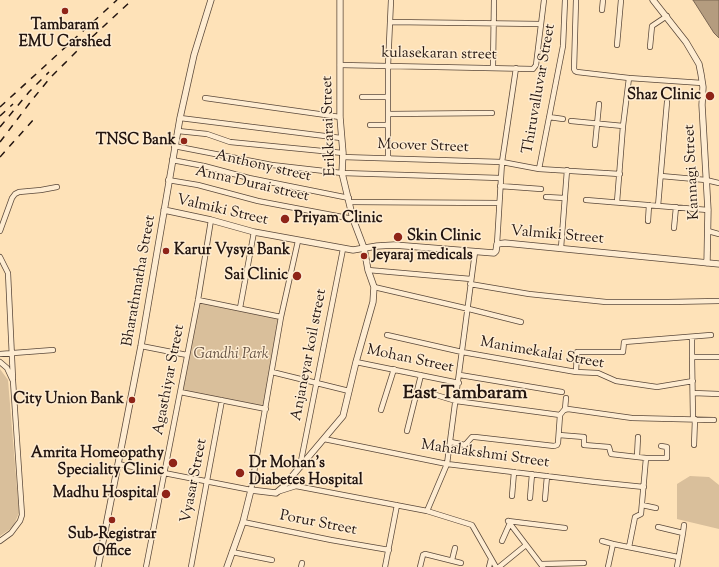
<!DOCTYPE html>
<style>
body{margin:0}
canvas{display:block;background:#fee2b8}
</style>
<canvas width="719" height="567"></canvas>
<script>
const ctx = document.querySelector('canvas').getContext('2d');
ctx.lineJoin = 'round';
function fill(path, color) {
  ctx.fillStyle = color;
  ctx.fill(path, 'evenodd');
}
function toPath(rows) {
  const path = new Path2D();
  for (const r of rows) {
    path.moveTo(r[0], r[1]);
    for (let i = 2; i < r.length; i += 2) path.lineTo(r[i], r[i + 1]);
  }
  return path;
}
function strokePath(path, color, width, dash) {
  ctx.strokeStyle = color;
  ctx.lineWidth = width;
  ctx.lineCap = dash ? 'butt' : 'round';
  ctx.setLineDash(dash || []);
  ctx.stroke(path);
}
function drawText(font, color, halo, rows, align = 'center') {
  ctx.font = font + ' "Sorts Mill Goudy",serif';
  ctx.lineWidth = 3;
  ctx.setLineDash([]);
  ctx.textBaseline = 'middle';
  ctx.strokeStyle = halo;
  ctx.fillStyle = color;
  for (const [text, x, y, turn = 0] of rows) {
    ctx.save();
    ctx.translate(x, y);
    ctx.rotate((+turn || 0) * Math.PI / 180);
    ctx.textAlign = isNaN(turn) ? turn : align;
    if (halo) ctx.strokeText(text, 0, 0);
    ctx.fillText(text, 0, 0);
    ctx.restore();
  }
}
const green = toPath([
 [197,302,280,317,266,409,180,392],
 [0,369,8,380,19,513,13,527,0,536],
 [690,476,709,477,719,485,719,529,677,519,677,484]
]);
const water = toPath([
 [693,0,719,0,719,38,714,33,693,0]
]);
const minor = toPath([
 [576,0,574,69,575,71,577,72,629,78,702,83],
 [602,10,603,0],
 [391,22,541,24],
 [617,45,621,0],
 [650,47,652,26,667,16],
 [340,65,533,69,536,65,544,0],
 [493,67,494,0],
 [362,97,388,97],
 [205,98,340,117],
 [388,114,492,113],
 [549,117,563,119],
 [180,118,341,138],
 [571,121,623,126],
 [370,125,388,125],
 [178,131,207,134,230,142,343,153],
 [595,145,599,104],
 [174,146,272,165,342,173,500,178],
 [342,157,502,162,539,169,563,46,565,0],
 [388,157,388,66,391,0],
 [172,160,204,166,249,178,349,198],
 [539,169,620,174],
 [661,176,706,180,719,183],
 [168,180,198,185,258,201,353,219],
 [500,186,541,189],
 [546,197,564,198],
 [586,200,708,210],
 [349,202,499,203],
 [617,202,623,126,629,78],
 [658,206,667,102],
 [648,221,649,205],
 [674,228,676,207],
 [0,231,12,198,15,194,19,192,41,190,57,187],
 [708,231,719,234],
 [497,244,502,162,516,68],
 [561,248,567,170],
 [0,257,8,273,13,379],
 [368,270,471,279],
 [470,284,529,294,606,302,668,302,719,301],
 [374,287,469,309,521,322],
 [198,300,281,317],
 [240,308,254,232],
 [387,335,462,352,576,372,598,373,616,381,657,387,693,381],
 [692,337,692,357],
 [141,346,187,355],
 [0,354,53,350],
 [0,362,7,368,13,381,22,515,20,521,11,533,0,541],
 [356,362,459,383],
 [272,372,349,391],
 [576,372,577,352,623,352,624,342,711,335],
 [460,375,562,392],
 [180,392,266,409],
 [693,393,719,394],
 [436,395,456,401,560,415,564,410,568,409,632,418,714,420],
 [565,409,566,398],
 [381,410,394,369],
 [693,419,692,357,719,357],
 [407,431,421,375],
 [559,435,584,437,584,445,609,447,611,454,646,458,667,458,667,447,661,446],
 [324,439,447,464,595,482,644,487],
 [451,442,465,445,472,437,475,437,554,446,557,445,558,443,560,415],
 [694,445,695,419],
 [637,456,638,437],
 [118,464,251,490,281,317,298,241],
 [300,466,343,249],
 [277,492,296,486,427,511,472,525,496,567],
 [512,496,514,472],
 [530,498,532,474],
 [545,499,547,476],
 [642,505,656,508],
 [427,511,447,464,475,252],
 [508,521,543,567],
 [508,521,565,528],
 [243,522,331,540,389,550],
 [658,527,683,533,677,567],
 [683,533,684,525],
 [502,541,510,523],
 [602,541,613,544,678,557],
 [629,547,635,517,641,514,646,458],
 [232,552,272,560],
 [452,560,455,548],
 [541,564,584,563],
 [146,567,198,300,211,220],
 [191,567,222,400],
 [301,567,302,563],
 [385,567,397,505],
 [420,567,423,555,425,554,461,563],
 [489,567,491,559],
 [499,567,526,545],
 [608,567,613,544]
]);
const tertiary = toPath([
 [653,0,686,42,699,64,701,74,703,87,702,105,708,210,707,263],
 [164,210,211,220,254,232,353,250,377,246,394,245,494,253,496,251,497,244,505,243,719,264],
 [98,567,141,346,180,118,194,55,211,0],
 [227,567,243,522,251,490,276,493,283,487,343,416,356,362,373,302,374,287,368,270,364,248,353,219,342,173,343,153,340,117,340,0]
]);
const rail = toPath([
 [0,107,117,0],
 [0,116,13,104],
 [0,127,29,92,49,72],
 [0,142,32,100,50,78,77,51,132,0],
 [0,157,34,119]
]);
const markers = [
 [65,11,4,"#8f2418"],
 [710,96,5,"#8f2418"],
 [184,141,4,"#8f2418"],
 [285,219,5,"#8f2418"],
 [398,237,5,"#8f2418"],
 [166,251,4,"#8f2418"],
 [364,256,4,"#8f2418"],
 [297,276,5,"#8f2418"],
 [132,400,4,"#8f2418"],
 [173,463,5,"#8f2418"],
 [240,473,5,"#8f2418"],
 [166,494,5,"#8f2418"],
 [112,520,4,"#8f2418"]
];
const poiNames = [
 ["Tambaram",65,26,"center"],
 ["EMU Carshed",65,43,"center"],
 ["Shaz Clinic",701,96],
 ["TNSC Bank",176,141],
 ["Priyam Clinic",294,219,"left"],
 ["Skin Clinic",407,237,"left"],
 ["Karur Vysya Bank",174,251,"left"],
 ["Jeyaraj medicals",372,256,"left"],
 ["Sai Clinic",288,276],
 ["City Union Bank",124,400],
 ["Amrita Homeopathy",164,454],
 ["Speciality Clinic",164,471],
 ["Dr Mohan's",249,464,"left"],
 ["Diabetes Hospital",249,481,"left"],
 ["Madhu Hospital",157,494],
 ["Sub-Registrar",112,535,"center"],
 ["Office",112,552,"center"]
];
const streetNames = [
 ["kulasekaran street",439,55,1],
 ["Thiruvalluvar Street",540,89,-80],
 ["Erikkarai Street",330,126,-92],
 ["Moover Street",423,147,2],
 ["Anthony street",263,167,13],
 ["Kannagi Street",693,172,-93],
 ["Anna Durai street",252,185,13],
 ["Valmiki Street",222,211,13],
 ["Valmiki Street",557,236,5],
 ["Bharathmatha Street",140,281,-80],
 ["Manimekalai Street",542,354,10],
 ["Anjaneyar koil street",310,355,-79],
 ["Mohan Street",410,360,12],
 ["Agasthiyar Street",170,380,-79],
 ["Mahalakshmi Street",485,455,8],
 ["Vyasar Street",195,481,-79],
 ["Porur Street",318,524,11]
];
const parkNames = [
 ["Gandhi Park",231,355]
];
const districtNames = [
 ["East Tambaram",465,395]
];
fill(green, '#d9bf9b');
fill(water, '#b49c7f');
strokePath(water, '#7a6653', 1);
strokePath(minor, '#5a483a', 6);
strokePath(tertiary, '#5a483a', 7);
strokePath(minor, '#feecd1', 4.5);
strokePath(tertiary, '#feecd1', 5.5);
strokePath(rail, '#231510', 1.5, [7, 7]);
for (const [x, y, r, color] of markers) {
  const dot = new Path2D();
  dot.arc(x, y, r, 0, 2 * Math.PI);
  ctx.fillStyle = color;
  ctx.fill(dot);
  strokePath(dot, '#feecd1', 1.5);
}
drawText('bold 15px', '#231510', '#feecd1', poiNames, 'right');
drawText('15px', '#231510', '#feecd1', streetNames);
drawText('italic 15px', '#635041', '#feecd1', parkNames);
drawText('bold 19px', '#231510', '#feecd1', districtNames);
</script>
